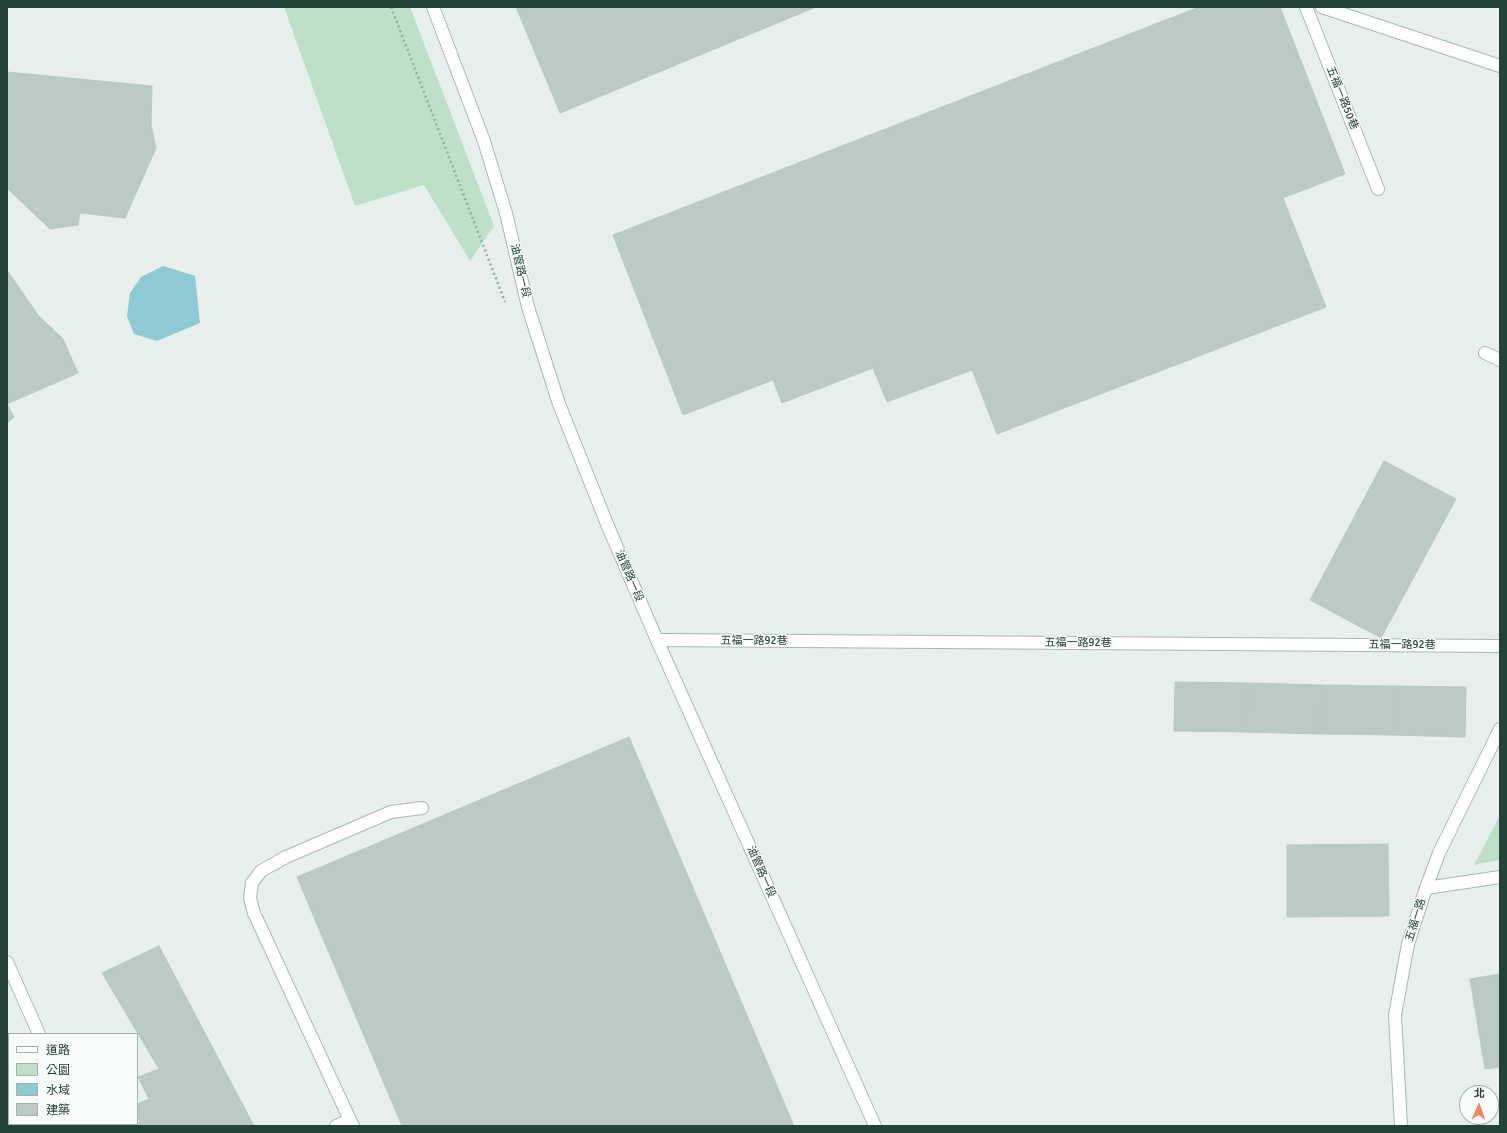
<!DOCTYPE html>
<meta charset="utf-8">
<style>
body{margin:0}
#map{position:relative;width:1507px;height:1133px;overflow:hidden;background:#e6efeb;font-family:Signika,"Noto Sans TC",sans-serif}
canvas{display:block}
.frame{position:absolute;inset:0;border:8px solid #24423a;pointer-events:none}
.legend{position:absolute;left:8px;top:1033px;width:130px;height:92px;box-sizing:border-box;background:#f7fbf9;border:1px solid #a3b1ad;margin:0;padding:5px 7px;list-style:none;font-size:12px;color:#24423a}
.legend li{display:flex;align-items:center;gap:8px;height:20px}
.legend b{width:20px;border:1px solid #a3b1ad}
.north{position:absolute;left:1459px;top:1085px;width:40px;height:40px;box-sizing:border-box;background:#f7fbf9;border:1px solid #a3b1ad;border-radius:50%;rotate:2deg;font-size:11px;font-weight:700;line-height:16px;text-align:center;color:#24423a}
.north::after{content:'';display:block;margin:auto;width:14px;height:18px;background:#f4845f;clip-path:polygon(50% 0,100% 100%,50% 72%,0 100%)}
</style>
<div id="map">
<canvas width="1507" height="1133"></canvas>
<div class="frame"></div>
<ul class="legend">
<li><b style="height:5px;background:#fff"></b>道路</li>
<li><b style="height:11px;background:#bfe0c8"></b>公園</li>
<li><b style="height:11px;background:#8ec9d4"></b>水域</li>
<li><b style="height:11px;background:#bbcac4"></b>建築</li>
</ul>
<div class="north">北</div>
</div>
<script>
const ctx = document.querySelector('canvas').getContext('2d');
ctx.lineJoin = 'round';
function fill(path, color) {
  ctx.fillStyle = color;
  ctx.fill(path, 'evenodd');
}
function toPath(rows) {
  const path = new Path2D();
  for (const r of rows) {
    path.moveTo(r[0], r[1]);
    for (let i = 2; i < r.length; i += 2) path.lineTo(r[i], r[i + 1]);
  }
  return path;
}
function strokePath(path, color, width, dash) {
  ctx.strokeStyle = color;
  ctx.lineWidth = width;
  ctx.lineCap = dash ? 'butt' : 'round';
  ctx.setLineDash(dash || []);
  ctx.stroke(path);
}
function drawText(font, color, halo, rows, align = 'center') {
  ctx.font = font + ' Signika,"Noto Sans TC",sans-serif';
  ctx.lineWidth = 3;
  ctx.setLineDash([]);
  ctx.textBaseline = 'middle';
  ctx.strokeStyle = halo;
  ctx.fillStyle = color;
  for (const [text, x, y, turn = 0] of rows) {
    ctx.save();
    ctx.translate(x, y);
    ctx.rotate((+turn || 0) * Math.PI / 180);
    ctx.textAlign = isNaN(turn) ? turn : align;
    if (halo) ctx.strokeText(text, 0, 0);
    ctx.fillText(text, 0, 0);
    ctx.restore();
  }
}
const green = toPath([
 [284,7,410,7,494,226,470,261,424,185,355,206],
 [1500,815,1500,860,1474,865]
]);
const water = toPath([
 [163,266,195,276,200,323,157,341,134,334,127,316,130,293,141,277]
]);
const building = toPath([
 [516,7,816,7,560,113,516,7],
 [1199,7,1280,7,1345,174,1283,198,1326,307,997,434,972,370,887,402,873,368,782,403,773,380,683,415,613,235,1199,7],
 [7,72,152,86,151,125,156,148,125,218,80,213,78,225,50,229,7,188,7,72],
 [7,270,38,315,63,339,78,373,7,404,14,417,7,423,7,270],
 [1384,461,1456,499,1381,638,1310,600,1384,461],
 [1175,682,1248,683,1247,732,1174,731,1175,682],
 [1248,683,1321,685,1320,734,1247,732,1248,683],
 [1321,685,1393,686,1393,735,1320,734,1321,685],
 [1393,686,1466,687,1465,737,1393,735,1393,686],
 [629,737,794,1126,402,1126,297,877,629,737],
 [1388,844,1389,916,1287,917,1287,845,1388,844],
 [159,946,254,1126,131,1126,140,1122,137,1115,137,1104,149,1099,138,1077,159,1069,102,973,159,946],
 [1500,974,1500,1067,1485,1069,1470,979,1500,974]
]);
const path = toPath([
 [391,7,505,302]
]);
const service = toPath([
 [1306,7,1378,189],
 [1322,7,1500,66],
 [1485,353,1500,360],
 [657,640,1500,646],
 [1426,888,1500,877],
 [350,1120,254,913,250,898,252,883,261,871,286,857,391,812,422,808],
 [336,1126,350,1120,353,1126]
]);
const minor = toPath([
 [433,7,484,141,506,213,528,307,559,404,607,524,657,640,875,1126],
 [1401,1126,1395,1015,1408,944,1426,888,1439,853,1500,729]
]);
const tertiary = toPath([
 [7,962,39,1034],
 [7,1072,9,1076],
 [30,1124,31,1126],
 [78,1124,79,1126]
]);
const streetNames = [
 ["五福一路50巷",1342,98,68],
 ["油管路一段",520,271,77],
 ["油管路一段",629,576,67],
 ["五福一路92巷",754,641],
 ["五福一路92巷",1078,643],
 ["五福一路92巷",1402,645],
 ["油管路一段",761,872,66],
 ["五福一路",1416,920,-73]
];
fill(green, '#bfe0c8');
fill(water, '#8ec9d4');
fill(building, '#bbcac4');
strokePath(building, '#b8c9c2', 1);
strokePath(service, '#a8b8b2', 14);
strokePath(minor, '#a8b8b2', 14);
strokePath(tertiary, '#a8b8b2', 14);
strokePath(path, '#86b3a5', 2.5, [2, 3]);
strokePath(service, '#fff', 12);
strokePath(minor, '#fff', 12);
strokePath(tertiary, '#fff', 12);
drawText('11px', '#24423a', '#f7fbf9', streetNames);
</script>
